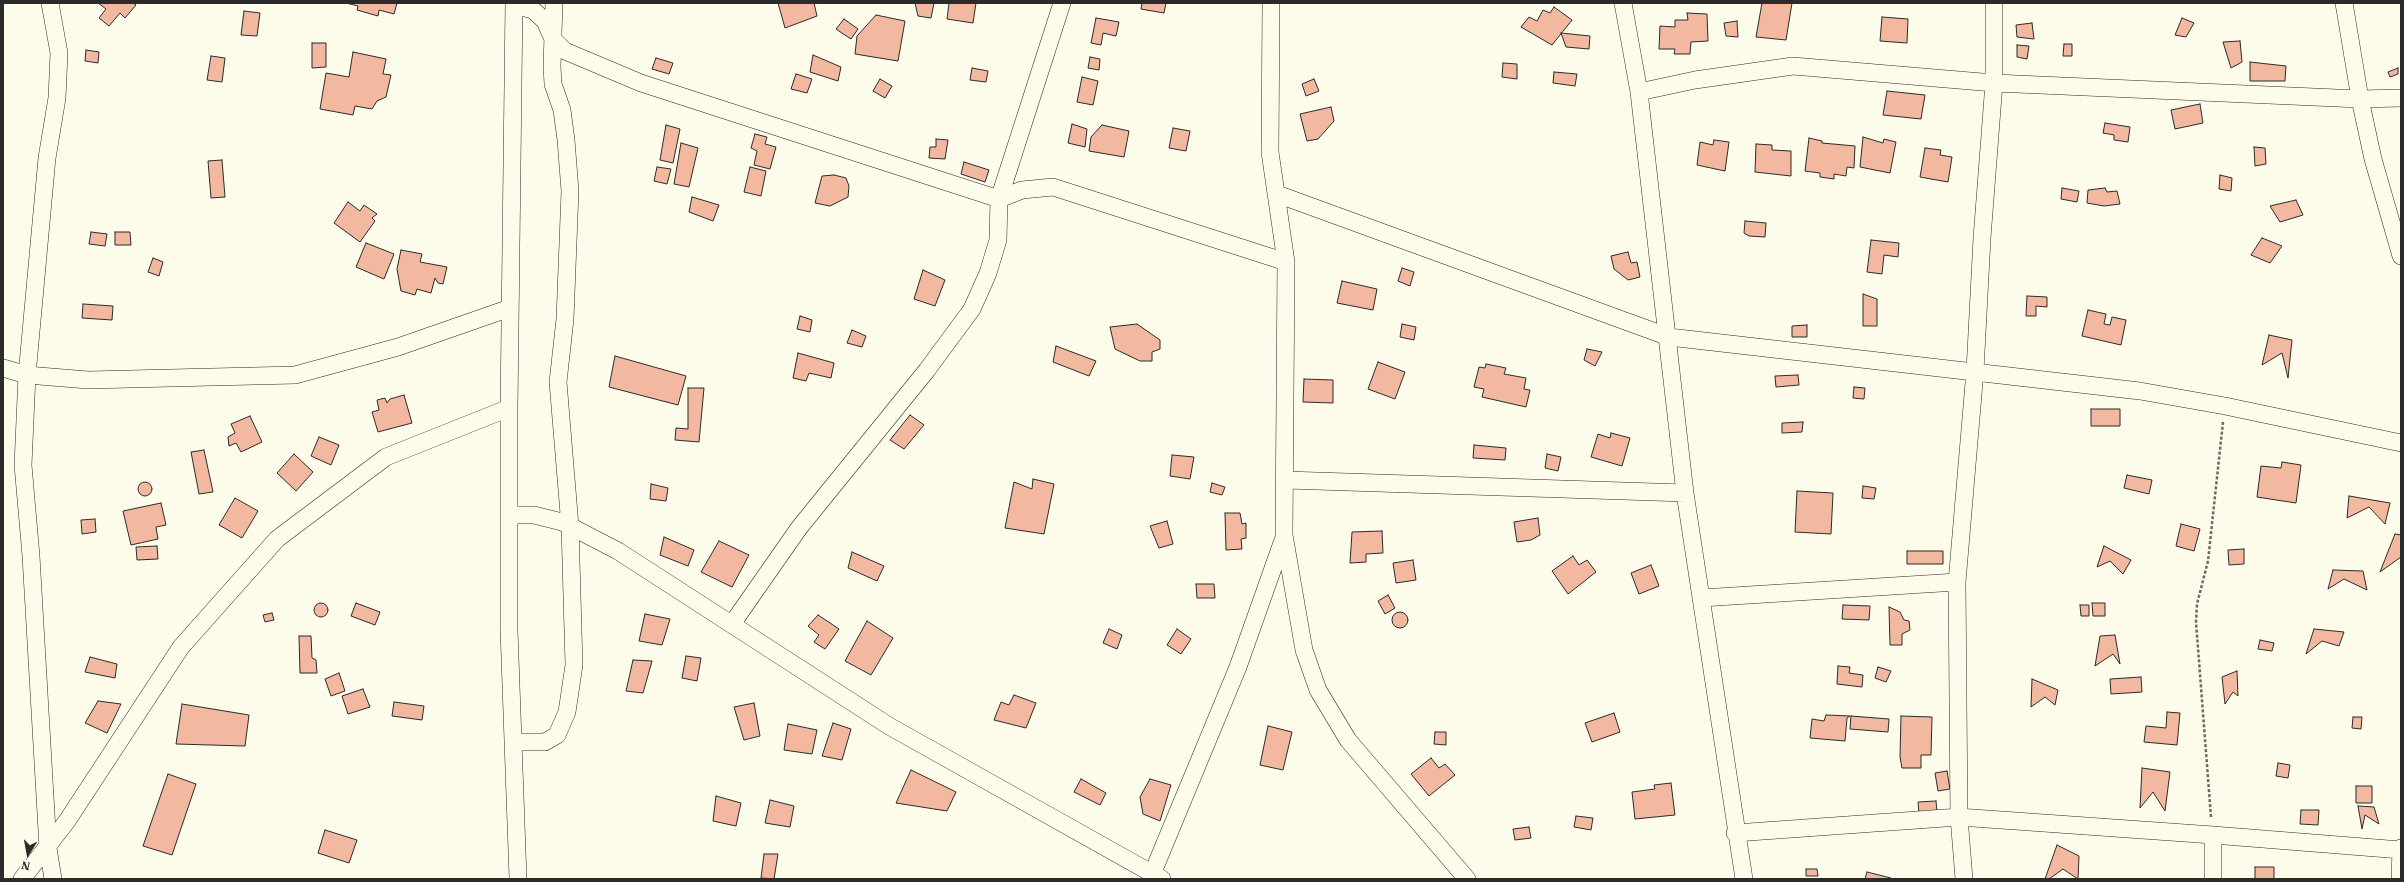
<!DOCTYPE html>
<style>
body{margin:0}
#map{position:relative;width:2404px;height:882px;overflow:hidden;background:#fdfbea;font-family:"IBM Plex Serif",serif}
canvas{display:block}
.frame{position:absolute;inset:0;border:4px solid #2b2b2b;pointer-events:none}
.north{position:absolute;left:8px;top:834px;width:40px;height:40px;-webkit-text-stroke:3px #fdfbea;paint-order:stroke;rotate:191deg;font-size:11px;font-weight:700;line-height:16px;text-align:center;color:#2b2b2b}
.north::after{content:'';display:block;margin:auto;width:14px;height:18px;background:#2b2b2b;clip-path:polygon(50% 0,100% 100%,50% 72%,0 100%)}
</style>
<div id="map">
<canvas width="2404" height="882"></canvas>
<div class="frame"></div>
<div class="north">N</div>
</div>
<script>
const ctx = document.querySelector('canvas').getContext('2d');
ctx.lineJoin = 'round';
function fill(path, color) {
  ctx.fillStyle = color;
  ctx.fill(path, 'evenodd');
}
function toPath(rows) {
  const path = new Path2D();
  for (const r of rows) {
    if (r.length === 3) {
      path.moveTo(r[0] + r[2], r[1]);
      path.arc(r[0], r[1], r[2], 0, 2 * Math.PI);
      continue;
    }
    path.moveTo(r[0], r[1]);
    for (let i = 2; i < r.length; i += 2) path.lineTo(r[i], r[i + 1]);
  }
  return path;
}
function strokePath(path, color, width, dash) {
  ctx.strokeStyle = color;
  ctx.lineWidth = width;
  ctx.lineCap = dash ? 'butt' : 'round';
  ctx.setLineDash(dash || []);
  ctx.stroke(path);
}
const building = toPath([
 [98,3,133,3,136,5,125,18,120,13,109,26,99,18,106,9,98,3],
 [346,3,397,3,394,14,379,10,378,16,357,10,358,6,346,3],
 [778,3,814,3,817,16,785,28,778,3],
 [915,3,934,3,931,18,918,16,915,3],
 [949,3,976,3,973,23,947,19,949,3],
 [1142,3,1166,3,1164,13,1141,9,1142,3],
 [1762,3,1792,3,1786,40,1756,37,1762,3],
 [1554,7,1572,20,1552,45,1521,27,1529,17,1537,21,1543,10,1550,13,1554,7],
 [244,11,260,13,257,36,241,35,244,11],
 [1687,13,1707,14,1708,41,1691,42,1690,54,1674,54,1675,49,1659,49,1660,26,1675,27,1675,20,1688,20,1687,13],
 [876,15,905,21,898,61,855,54,857,36,876,15],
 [1882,17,1908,19,1907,43,1880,41,1882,17],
 [1096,18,1119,22,1116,36,1103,33,1101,45,1091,43,1096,18],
 [2182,18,2194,23,2186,37,2175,35,2182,18],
 [844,19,858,29,851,39,836,29,844,19],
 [1737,21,1738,37,1726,36,1724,23,1737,21],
 [2032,23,2034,39,2017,37,2016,25,2032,23],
 [1561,33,1590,36,1589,49,1566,47,1561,33],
 [2240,41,2242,62,2231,68,2223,42,2240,41],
 [312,43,326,43,326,67,312,68,312,43],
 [2064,44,2072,44,2072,56,2063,56,2064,44],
 [2017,45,2029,46,2027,59,2017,57,2017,45],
 [86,50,99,52,98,63,85,61,86,50],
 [353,52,386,59,383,74,391,75,386,97,377,101,372,109,355,106,353,115,320,109,326,73,349,77,353,52],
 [813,55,841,67,838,81,810,72,813,55],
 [211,56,225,58,222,82,207,80,211,56],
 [1090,57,1100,59,1099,70,1088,68,1090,57],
 [656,58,673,63,669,74,652,69,656,58],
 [2250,62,2286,66,2285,81,2250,81,2250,62],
 [1503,63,1517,64,1517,79,1502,77,1503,63],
 [972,68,988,71,986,82,970,80,972,68],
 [2398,68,2398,74,2390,77,2388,72,2398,68],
 [1554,72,1577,74,1575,86,1553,83,1554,72],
 [796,74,812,79,807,93,791,89,796,74],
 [1082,77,1098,81,1093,105,1077,102,1082,77],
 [880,79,892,86,885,98,873,91,880,79],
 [1314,79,1319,91,1306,96,1302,84,1314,79],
 [1887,91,1925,95,1921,119,1883,115,1887,91],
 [2200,104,2203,123,2175,129,2171,110,2200,104],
 [1331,107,1334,121,1318,139,1307,141,1300,114,1331,107],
 [2105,123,2130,127,2128,142,2114,140,2114,135,2103,133,2105,123],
 [1072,124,1087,129,1085,147,1068,143,1072,124],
 [666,125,680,129,673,163,660,160,666,125],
 [1102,125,1129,131,1124,157,1089,151,1091,137,1102,125],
 [1173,128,1190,131,1186,151,1169,148,1173,128],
 [755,134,767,137,765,144,776,147,770,169,754,165,757,151,751,148,755,134],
 [1863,137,1883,143,1884,139,1896,142,1890,173,1860,167,1863,137],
 [1809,138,1822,141,1822,143,1855,146,1854,168,1847,167,1846,176,1834,174,1834,179,1820,177,1820,173,1805,171,1809,138],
 [936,139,948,140,945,159,929,158,930,147,936,147,936,139],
 [1714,140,1729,142,1725,171,1697,165,1700,142,1713,145,1714,140],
 [681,143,698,148,689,187,674,184,681,143],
 [1756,144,1772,145,1772,150,1791,151,1791,176,1755,172,1756,144],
 [2254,147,2265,148,2266,164,2255,166,2254,147],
 [1925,148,1941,150,1940,155,1952,157,1948,182,1920,177,1925,148],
 [222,160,225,197,211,198,208,161,222,160],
 [964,162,989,170,985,182,961,174,964,162],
 [657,167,671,169,667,184,654,181,657,167],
 [750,167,766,171,761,196,744,192,750,167],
 [834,175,846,178,849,186,848,197,830,206,815,203,822,176,834,175],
 [2220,175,2232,178,2231,191,2219,189,2220,175],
 [2062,188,2079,191,2077,202,2061,199,2062,188],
 [2105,188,2107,192,2117,191,2120,204,2104,206,2087,203,2088,190,2105,188],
 [692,197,719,205,713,221,689,212,692,197],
 [2296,200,2303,215,2280,222,2270,206,2296,200],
 [348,202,360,211,364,205,377,214,372,218,375,221,360,242,334,223,348,202],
 [1745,221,1766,223,1765,237,1749,236,1744,233,1745,221],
 [91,232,107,234,105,246,89,244,91,232],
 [115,232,130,232,131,245,115,245,115,232],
 [2262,238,2282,246,2270,263,2251,255,2262,238],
 [1871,240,1899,243,1898,257,1884,255,1882,274,1867,272,1871,240],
 [366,243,394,254,384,279,356,267,366,243],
 [401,250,422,254,420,262,447,267,443,284,438,283,435,278,431,293,417,289,415,295,401,291,397,269,401,250],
 [1628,252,1631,263,1637,262,1640,277,1628,280,1614,269,1611,256,1628,252],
 [153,258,163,262,159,276,148,272,153,258],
 [1402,268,1414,272,1410,286,1398,281,1402,268],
 [923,270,945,280,935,306,914,299,923,270],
 [1342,281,1377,289,1373,310,1337,303,1342,281],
 [1863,294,1877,299,1877,326,1863,326,1863,294],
 [2027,296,2047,297,2047,307,2036,306,2036,316,2026,316,2027,296],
 [83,304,113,306,112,320,82,318,83,304],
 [2088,310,2106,314,2104,324,2110,325,2112,317,2126,320,2121,345,2082,336,2088,310],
 [800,316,812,320,810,332,797,329,800,316],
 [1137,324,1160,340,1160,349,1152,352,1152,361,1140,361,1115,349,1110,327,1137,324],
 [1402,324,1416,327,1414,340,1400,337,1402,324],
 [1807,325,1807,337,1792,337,1792,326,1807,325],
 [852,330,866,336,862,347,847,343,852,330],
 [2269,335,2292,340,2288,378,2282,353,2262,365,2269,335],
 [1056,346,1096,361,1089,376,1053,362,1056,346],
 [1587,349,1602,352,1595,366,1584,360,1587,349],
 [798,353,834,363,831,378,809,373,806,381,793,378,798,353],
 [615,356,686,376,678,405,609,387,615,356],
 [1378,362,1405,372,1395,399,1368,389,1378,362],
 [1486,364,1506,368,1504,374,1526,378,1524,389,1530,390,1526,407,1482,397,1484,389,1474,387,1479,367,1485,368,1486,364],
 [1798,375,1799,385,1776,387,1775,376,1798,375],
 [1304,379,1333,380,1333,403,1303,402,1304,379],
 [1854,387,1865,388,1864,399,1853,398,1854,387],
 [688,388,704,388,699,442,675,440,676,428,688,429,688,388],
 [404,395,412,423,378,432,372,412,379,410,377,400,385,398,387,403,390,399,404,395],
 [2091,409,2120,409,2120,426,2091,426,2091,409],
 [910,415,924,425,904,449,890,440,910,415],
 [250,416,262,442,241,452,236,443,229,446,228,437,235,433,231,424,250,416],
 [1803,422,1802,432,1782,433,1782,423,1803,422],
 [1611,433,1630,438,1622,466,1591,457,1598,434,1610,438,1611,433],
 [319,437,339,445,331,465,311,456,319,437],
 [1474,445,1506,448,1505,460,1473,458,1474,445],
 [204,450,213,492,199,494,191,452,204,450],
 [294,454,313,472,296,491,277,473,294,454],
 [1547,454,1561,457,1558,471,1545,468,1547,454],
 [1172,455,1194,457,1190,479,1170,476,1172,455],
 [2282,462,2301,465,2296,503,2257,497,2261,466,2281,468,2282,462],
 [2127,475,2152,480,2149,494,2124,488,2127,475],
 [1033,479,1054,484,1044,534,1005,528,1014,482,1032,489,1033,479],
 [145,489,7],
 [1212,483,1225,487,1222,495,1210,492,1212,483],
 [651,484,668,488,666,501,650,499,651,484],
 [1863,486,1876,488,1874,499,1862,498,1863,486],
 [1797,491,1833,493,1831,534,1795,532,1797,491],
 [2349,496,2390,503,2385,524,2369,507,2347,518,2349,496],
 [235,498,258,511,242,538,219,525,235,498],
 [161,503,166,525,156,527,158,539,131,545,123,511,161,503],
 [1225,513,1240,513,1242,524,1246,523,1246,538,1241,539,1242,549,1226,550,1225,513],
 [1538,518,1540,535,1531,540,1517,542,1514,522,1538,518],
 [95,519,96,532,82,534,81,520,95,519],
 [1167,521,1173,544,1159,548,1150,526,1167,521],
 [2181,524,2200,529,2194,551,2176,546,2181,524],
 [1382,531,1383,553,1366,554,1366,562,1350,563,1352,532,1382,531],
 [2395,534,2401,535,2401,557,2380,572,2395,534],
 [664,537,694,550,688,566,660,555,664,537],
 [719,541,749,555,732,587,701,572,719,541],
 [157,546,158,559,137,560,136,547,157,546],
 [2104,546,2131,560,2123,574,2110,561,2097,567,2104,546],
 [2244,549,2244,564,2229,565,2228,550,2244,549],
 [1907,551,1943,551,1943,564,1907,564,1907,551],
 [852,552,884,566,877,581,848,568,852,552],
 [1573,556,1579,565,1587,560,1596,572,1568,594,1552,571,1573,556],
 [1413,560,1416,580,1396,583,1393,563,1413,560],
 [1651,565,1659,586,1639,594,1631,573,1651,565],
 [2333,570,2363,571,2367,590,2344,579,2328,589,2333,570],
 [1196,584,1214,584,1215,598,1197,598,1196,584],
 [1388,595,1395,608,1385,614,1378,601,1388,595],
 [321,610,7],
 [356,603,380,612,375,625,351,616,356,603],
 [2092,603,2105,603,2105,616,2093,616,2092,603],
 [1843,605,1870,606,1869,620,1842,619,1843,605],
 [2080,605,2089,605,2089,616,2081,616,2080,605],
 [1889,607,1900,612,1904,620,1909,621,1910,630,1902,634,1902,645,1890,645,1889,607],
 [1400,620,8],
 [272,613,274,620,265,622,263,615,272,613],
 [645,614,670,619,662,645,639,641,645,614],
 [818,615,839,629,825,649,814,642,819,635,808,626,818,615],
 [867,621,893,638,871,675,845,661,867,621],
 [1109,629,1122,635,1117,649,1103,643,1109,629],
 [1177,629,1191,639,1181,654,1167,645,1177,629],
 [2314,629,2344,632,2339,646,2322,641,2306,654,2314,629],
 [2115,635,2120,664,2113,654,2095,666,2100,636,2115,635],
 [299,636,311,636,312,658,316,660,317,673,300,673,299,636],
 [2260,640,2274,643,2272,651,2258,649,2260,640],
 [686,656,701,658,697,681,682,678,686,656],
 [90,657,117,664,115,678,85,672,90,657],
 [633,660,652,661,643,693,626,691,633,660],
 [1838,666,1850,667,1849,673,1863,675,1862,687,1837,684,1838,666],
 [1878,667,1891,671,1886,682,1875,678,1878,667],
 [2237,671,2238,696,2233,692,2225,704,2222,677,2237,671],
 [339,673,345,691,331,696,325,679,339,673],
 [2141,677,2142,692,2111,694,2110,679,2141,677],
 [2032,679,2058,690,2055,705,2045,697,2031,707,2032,679],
 [363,689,370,707,348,714,342,696,363,689],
 [1014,695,1036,703,1026,728,994,720,1001,702,1009,705,1014,695],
 [98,701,121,704,107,733,85,723,98,701],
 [394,702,424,706,422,720,392,716,394,702],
 [754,703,760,736,744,740,734,707,754,703],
 [182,704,249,715,245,746,176,744,182,704],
 [2167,712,2180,713,2177,745,2144,742,2146,726,2166,728,2167,712],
 [1614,713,1620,732,1592,742,1585,723,1614,713],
 [1826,715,1850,716,1847,718,1845,741,1810,738,1812,719,1824,721,1826,715],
 [1851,716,1889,719,1888,732,1850,729,1851,716],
 [1901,716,1932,717,1931,755,1921,755,1921,768,1902,768,1900,757,1901,716],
 [2353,717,2362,717,2361,729,2352,728,2353,717],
 [833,723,851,729,842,760,822,756,833,723],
 [788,724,817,730,812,754,784,750,788,724],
 [1268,726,1292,732,1283,770,1260,765,1268,726],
 [1435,732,1446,732,1446,745,1434,744,1435,732],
 [1431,758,1439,768,1445,764,1455,775,1429,796,1411,774,1431,758],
 [2278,763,2290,765,2288,778,2276,776,2278,763],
 [2142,768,2170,772,2165,811,2153,792,2140,808,2142,768],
 [911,770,956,792,947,811,896,803,911,770],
 [1947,771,1950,789,1938,791,1935,773,1947,771],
 [168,774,196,784,172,855,143,846,168,774],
 [1081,779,1106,793,1100,805,1074,792,1081,779],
 [1150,779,1171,785,1160,821,1143,814,1140,797,1150,779],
 [1671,783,1675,815,1635,819,1632,792,1655,789,1654,785,1671,783],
 [2356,786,2372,786,2372,803,2356,803,2356,786],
 [716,796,741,803,736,826,713,821,716,796],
 [770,800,794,806,790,827,765,823,770,800],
 [1936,801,1937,812,1919,814,1918,802,1936,801],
 [2358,806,2374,807,2379,824,2365,815,2362,829,2358,806],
 [2301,810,2319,810,2318,825,2300,824,2301,810],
 [1576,816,1593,818,1591,830,1574,827,1576,816],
 [1529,827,1531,838,1515,840,1513,829,1529,827],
 [325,830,357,840,349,863,318,853,325,830],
 [2057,845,2079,856,2078,879,2063,869,2049,879,2045,879,2057,845],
 [764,854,778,854,774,879,761,878,764,854],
 [2255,867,2274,867,2274,879,2255,879,2255,867],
 [1806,869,1817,869,1818,876,1806,876,1806,869],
 [1867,872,1891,878,1891,879,1865,879,1867,872]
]);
const path = toPath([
 [2211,817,2196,622,2197,604,2208,561,2223,422]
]);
const street = toPath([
 [50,3,59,53,57,98,47,158,27,375,23,465,31,556,48,848,53,879],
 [514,3,509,408,509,630,518,879],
 [1271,3,1270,152,1286,262,1284,535,1304,650,1318,690,1348,740,1467,879],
 [1623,3,1639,92,1685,493,1744,879],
 [2344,3,2360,99,2373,159,2401,256],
 [514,5,533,10,545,21,553,39,565,51,641,83,999,199,1022,190,1053,187,1286,262],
 [1639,92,1695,80,1793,66,1994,83,2360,99,2401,98],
 [1277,194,1669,337,2140,391,2225,406,2401,443],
 [3,368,27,375,88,380,295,375,398,347,510,308],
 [1286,480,1685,493],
 [510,515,534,515,562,522,618,551,889,726,1162,879],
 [1701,598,1957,582],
 [732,624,799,528,927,370,972,309,988,273,998,240,999,199,1062,3],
 [513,742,545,742,557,735,567,712,574,665,570,526,558,382,565,319,570,191,566,140,562,110,553,84,552,66,554,3],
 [1735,833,1959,817,2213,835],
 [22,879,67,821,181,647,277,539,386,457,509,408],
 [1152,879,1153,872,1238,667,1283,540],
 [1964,879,1959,817,1957,582,1975,371,1982,238,1994,83,1994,3],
 [2213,879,2213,835,2401,850],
 [2400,879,2401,848]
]);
fill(building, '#f2b8a0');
strokePath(building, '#2b2b2b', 1);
strokePath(street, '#2b2b2b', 18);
strokePath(path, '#6a6964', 2.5, [3, 2]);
strokePath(street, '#fdfbea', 17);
</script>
